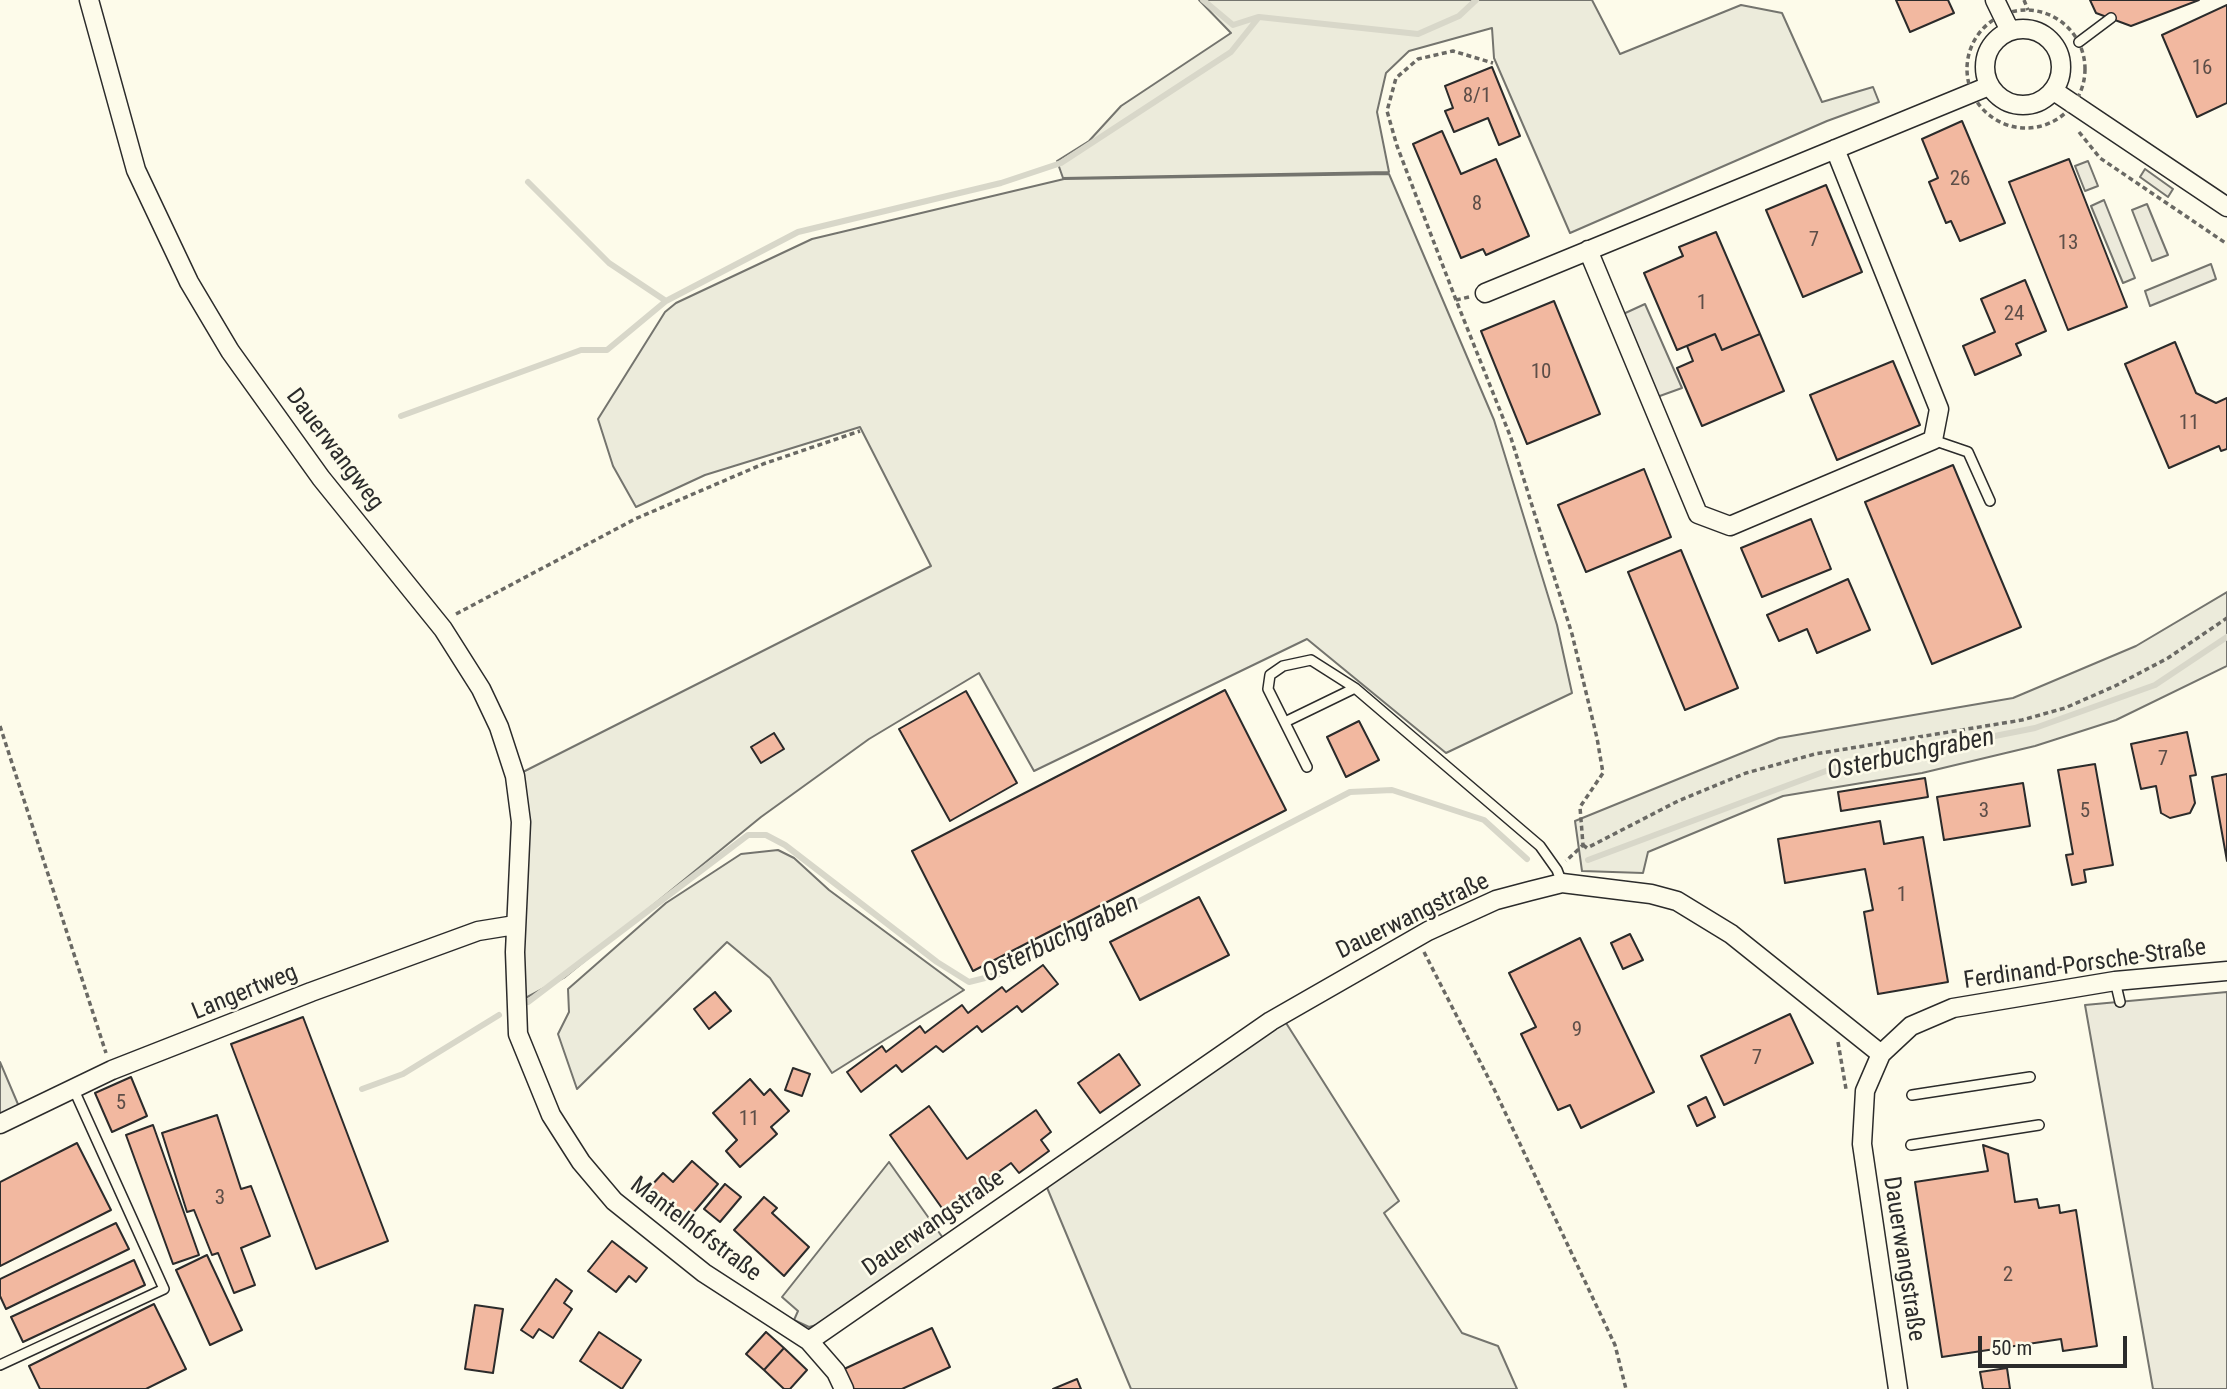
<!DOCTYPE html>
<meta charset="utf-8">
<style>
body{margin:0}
#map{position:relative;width:2227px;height:1389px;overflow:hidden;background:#fdfbea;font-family:"Roboto Condensed",sans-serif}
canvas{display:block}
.scale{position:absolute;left:1978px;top:1336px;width:149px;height:32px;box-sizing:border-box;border:4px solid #2b2b2b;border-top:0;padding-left:9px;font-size:21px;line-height:24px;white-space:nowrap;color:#2b2b2b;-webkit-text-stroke:5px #fdfbea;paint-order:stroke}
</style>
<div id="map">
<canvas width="2227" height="1389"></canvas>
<div class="scale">50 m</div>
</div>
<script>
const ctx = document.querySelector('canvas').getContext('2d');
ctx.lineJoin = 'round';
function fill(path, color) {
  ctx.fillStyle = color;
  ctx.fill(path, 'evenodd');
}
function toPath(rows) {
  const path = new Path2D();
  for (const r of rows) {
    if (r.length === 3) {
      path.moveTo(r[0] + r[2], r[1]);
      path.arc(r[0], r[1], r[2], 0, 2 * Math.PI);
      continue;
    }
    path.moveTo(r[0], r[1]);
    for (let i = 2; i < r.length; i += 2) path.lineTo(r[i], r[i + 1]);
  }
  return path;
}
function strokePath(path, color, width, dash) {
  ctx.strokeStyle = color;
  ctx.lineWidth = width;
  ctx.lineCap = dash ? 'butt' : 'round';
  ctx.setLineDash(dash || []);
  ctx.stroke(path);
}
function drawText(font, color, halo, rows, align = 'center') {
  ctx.font = font + ' "Roboto Condensed",sans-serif';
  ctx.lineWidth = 5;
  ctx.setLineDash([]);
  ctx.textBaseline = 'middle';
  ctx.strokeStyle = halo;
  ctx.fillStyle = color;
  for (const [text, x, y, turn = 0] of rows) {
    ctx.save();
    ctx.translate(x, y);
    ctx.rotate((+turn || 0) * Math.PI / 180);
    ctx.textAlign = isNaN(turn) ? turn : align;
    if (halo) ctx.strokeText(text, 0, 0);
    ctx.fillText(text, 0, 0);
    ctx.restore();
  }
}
const green = toPath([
 [1199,0,1592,0,1620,54,1741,5,1782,13,1822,102,1873,87,1879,102,1827,121,1570,233,1494,58,1492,28,1409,51,1386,73,1377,112,1389,172,1063,178,1057,161,1089,141,1121,106,1231,33,1199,0],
 [1389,174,1494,420,1557,625,1572,693,1446,753,1307,639,1034,771,979,673,869,739,761,817,565,977,516,1003,515,776,931,566,860,427,705,475,636,507,613,466,598,419,665,312,676,303,812,239,1064,179,1389,174],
 [2227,592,2227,666,2116,720,2035,746,1922,773,1783,796,1648,852,1643,873,1582,871,1575,821,1779,738,2013,698,2136,646,2227,592],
 [778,850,794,858,829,890,964,990,832,1073,770,978,727,942,577,1089,558,1034,569,1012,568,989,666,903,741,854,778,850],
 [1281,1015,1399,1201,1384,1213,1462,1333,1498,1346,1517,1389,1131,1389,1043,1178,1281,1015],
 [0,1062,20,1109,0,1119,0,1062],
 [889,1162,943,1238,828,1322,809,1327,794,1320,798,1311,782,1297,889,1162]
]);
const parking = toPath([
 [2088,161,2098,186,2085,191,2075,166,2088,161],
 [2145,169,2173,189,2168,197,2140,177,2145,169],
 [2104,200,2135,278,2123,283,2091,206,2104,200],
 [2147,204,2168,255,2152,261,2132,210,2147,204],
 [2211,264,2216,279,2150,306,2145,291,2211,264],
 [1645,304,1682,388,1657,397,1621,315,1645,304],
 [2227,992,2227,1389,2153,1389,2085,1005,2227,992]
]);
const stream = toPath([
 [1203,0,1233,25,1258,17],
 [528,182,609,263,666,301],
 [401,416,581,350,607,350,666,301,798,232,1001,183,1061,163,1231,52,1259,17,1418,34,1459,16,1476,0],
 [1588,860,1834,768,2035,728,2155,685,2227,637],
 [528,1002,748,835,766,835,785,845,937,962,969,982,997,975,1350,792,1392,790,1484,820,1527,859],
 [362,1089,403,1074,499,1015]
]);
const building = toPath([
 [1896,0,1948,0,1954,13,1910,32,1896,0],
 [2090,0,2199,0,2131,26,2096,13,2090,0],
 [2227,5,2227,103,2197,117,2162,35,2227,5],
 [1492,67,1520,136,1499,145,1488,118,1454,132,1445,111,1453,108,1445,86,1492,67],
 [1962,121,2005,223,1960,241,1951,221,1946,223,1929,182,1938,178,1922,139,1962,121],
 [1442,131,1461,174,1496,159,1529,236,1486,255,1483,249,1461,258,1413,144,1442,131],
 [2069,159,2127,307,2068,330,2009,182,2069,159],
 [1826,185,1862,272,1803,297,1766,210,1826,185],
 [1716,232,1760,334,1722,350,1715,334,1677,350,1644,273,1683,256,1679,247,1716,232],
 [2025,280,2046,331,2016,344,2021,355,1975,375,1963,346,1995,332,1981,299,2025,280],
 [1554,301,1600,414,1527,444,1481,331,1554,301],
 [1715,334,1722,350,1760,334,1784,391,1702,426,1677,368,1693,361,1687,346,1715,334],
 [2175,342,2196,393,2216,403,2227,398,2227,449,2221,451,2219,446,2169,468,2125,364,2175,342],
 [1893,361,1920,425,1837,460,1810,395,1893,361],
 [1953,465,2021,627,1932,664,1865,502,1953,465],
 [1644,469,1671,537,1586,572,1558,505,1644,469],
 [1811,519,1831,569,1762,597,1741,548,1811,519],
 [1681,550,1738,688,1685,710,1628,572,1681,550],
 [1848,579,1870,630,1817,653,1807,629,1779,641,1767,615,1848,579],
 [1225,690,1286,810,973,971,912,851,1225,690],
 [966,691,1017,783,950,821,899,729,966,691],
 [1359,721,1379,760,1346,777,1327,737,1359,721],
 [2187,732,2196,775,2190,776,2195,803,2190,813,2170,818,2161,813,2156,786,2141,789,2131,744,2187,732],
 [774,733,784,749,761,763,751,747,774,733],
 [2095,764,2113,865,2084,870,2086,882,2072,885,2066,855,2073,854,2058,770,2095,764],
 [2227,774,2227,861,2212,777,2227,774],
 [1925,778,1928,797,1841,811,1838,792,1925,778],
 [2023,783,2030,826,1944,840,1937,797,2023,783],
 [1880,821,1884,844,1923,837,1948,982,1878,994,1864,912,1873,910,1865,869,1785,883,1778,839,1880,821],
 [1199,897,1229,955,1140,1000,1110,942,1199,897],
 [1630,934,1643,960,1623,969,1611,943,1630,934],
 [1580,938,1654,1092,1581,1128,1570,1105,1558,1110,1521,1034,1536,1027,1509,973,1580,938],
 [1043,965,1058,984,1022,1012,1017,1006,982,1032,977,1026,943,1052,936,1046,902,1072,896,1065,861,1092,847,1072,882,1046,886,1052,920,1026,925,1033,962,1005,968,1013,1002,987,1006,992,1043,965],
 [715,992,731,1011,709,1029,694,1009,715,992],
 [1790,1014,1813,1063,1724,1105,1701,1056,1790,1014],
 [303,1017,388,1241,316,1269,231,1044,303,1017],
 [1119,1054,1140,1085,1100,1113,1078,1083,1119,1054],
 [793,1068,810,1074,802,1096,785,1090,793,1068],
 [131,1077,147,1116,112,1132,95,1093,131,1077],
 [750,1079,764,1095,770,1089,789,1111,771,1127,777,1134,740,1167,726,1151,737,1140,713,1113,750,1079],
 [1706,1097,1715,1117,1697,1126,1688,1106,1706,1097],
 [929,1106,967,1159,1036,1110,1051,1132,1041,1140,1049,1151,1019,1173,1011,1163,944,1211,890,1135,929,1106],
 [217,1115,241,1189,251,1186,270,1236,241,1248,255,1285,234,1293,218,1253,212,1255,194,1210,187,1212,162,1133,217,1115],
 [153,1125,199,1255,173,1264,126,1135,153,1125],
 [77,1143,111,1210,0,1266,0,1182,77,1143],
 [1983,1145,2008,1154,2015,1202,2037,1199,2039,1208,2059,1205,2060,1213,2076,1210,2097,1346,2063,1351,2061,1339,1942,1357,1915,1182,1988,1171,1983,1145],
 [692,1161,718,1184,687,1220,650,1187,663,1173,673,1182,692,1161],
 [725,1184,741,1197,720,1222,704,1209,725,1184],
 [764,1197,777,1208,772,1213,809,1247,784,1276,734,1230,764,1197],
 [116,1223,129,1249,6,1309,0,1296,0,1279,116,1223],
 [612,1241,647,1268,636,1282,629,1276,616,1292,588,1271,612,1241],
 [207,1255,242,1330,210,1345,176,1270,207,1255],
 [134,1260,145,1285,23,1342,11,1317,134,1260],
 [556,1279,572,1291,564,1303,572,1309,553,1338,539,1329,533,1338,521,1330,556,1279],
 [154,1304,186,1369,146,1389,40,1389,29,1366,154,1304],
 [475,1305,503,1309,493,1373,465,1369,475,1305],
 [932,1328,950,1367,902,1389,850,1389,842,1370,932,1328],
 [599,1332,641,1360,622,1389,580,1361,599,1332],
 [766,1332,784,1348,764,1370,746,1354,766,1332],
 [784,1348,807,1370,790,1389,784,1389,764,1370,784,1348],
 [2007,1368,2010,1389,1983,1389,1980,1372,2007,1368],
 [1077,1379,1081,1389,1053,1389,1077,1379]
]);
const path = toPath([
 [2024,0,2028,10],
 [2026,69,59],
 [2079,132,2100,158,2227,244],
 [1469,297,1456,300,1511,438,1572,634,1597,738,1603,773,1580,807,1583,845,1566,861],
 [1456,300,1397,146,1387,111,1396,78,1418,59,1453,51,1493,63],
 [456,614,635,519,763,464,860,431],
 [0,726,106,1053],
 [1583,845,1587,848,1678,801,1746,773,1815,754,2022,720,2065,708,2115,686,2168,658,2227,618],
 [1424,952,1495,1091,1615,1345,1626,1389],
 [1838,1042,1846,1089]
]);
const lane = toPath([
 [2079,42,2111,18],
 [1933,440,1968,452,1990,501],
 [1285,722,1355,688],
 [1307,767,1268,689,1270,675,1283,666,1311,660,1355,688,1540,846,1557,870,1562,883],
 [2115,981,2120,1002],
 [1912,1095,2030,1077],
 [1911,1145,2039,1125],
 [0,1365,164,1289,74,1090]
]);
const street = toPath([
 [89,0,136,170,189,282,230,351,321,478,443,629,481,689,499,727,515,776,521,822,515,952,518,1034,551,1115,581,1162,614,1201,704,1273,809,1341,836,1372,844,1389],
 [1995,0,2010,31],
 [2023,67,38],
 [2054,91,2227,207],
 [1588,250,1698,514,1730,526,1933,440,1939,409,1835,149],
 [1485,293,1989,86],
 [0,1124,112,1070,311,992,478,931,515,925],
 [809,1341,1271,1021,1428,931,1496,900,1530,891,1562,883,1651,894,1677,901,1731,934,1881,1054],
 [1898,1389,1862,1144,1865,1091,1881,1054,1911,1026,1953,1008,2115,981,2227,971]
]);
const numberNames = [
 ["16",2202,69],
 ["8/1",1477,97],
 ["26",1960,180],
 ["8",1477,205],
 ["7",1814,241],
 ["13",2068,244],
 ["1",1702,304],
 ["24",2014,315],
 ["10",1541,373],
 ["11",2189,424],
 ["7",2163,760],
 ["3",1984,812],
 ["5",2085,812],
 ["1",1902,896],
 ["9",1577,1031],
 ["7",1757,1059],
 ["5",121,1104],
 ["11",749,1120],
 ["3",220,1199],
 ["2",2008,1276]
];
const streetNames = [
 ["Dauerwangweg",334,450,53],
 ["Dauerwangstraße",1413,917,-26],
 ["Ferdinand-Porsche-Straße",2085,965,-8],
 ["Langertweg",245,993,-22],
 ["Dauerwangstraße",934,1224,-35],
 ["Mantelhofstraße",695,1230,37],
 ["Dauerwangstraße",1903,1259,81]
];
const waterNames = [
 ["Osterbuchgraben",1911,755,-12],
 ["Osterbuchgraben",1061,939,-26]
];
fill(green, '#ecebdb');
strokePath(green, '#74746e', 2);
fill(parking, '#eceadb');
strokePath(parking, '#74746e', 2);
strokePath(stream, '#d8d7c9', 6);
fill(building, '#f2b8a0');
strokePath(building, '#2b2b2b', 2);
strokePath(lane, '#2b2b2b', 12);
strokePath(street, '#2b2b2b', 21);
strokePath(path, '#6a6964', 3.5, [5, 3.5]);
strokePath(lane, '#fdfbea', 9);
strokePath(street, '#fdfbea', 18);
drawText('21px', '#5d4e48', null, numberNames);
drawText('24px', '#2b2b2b', '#fdfbea', streetNames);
drawText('italic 26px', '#2b2b2b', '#fdfbea', waterNames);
</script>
